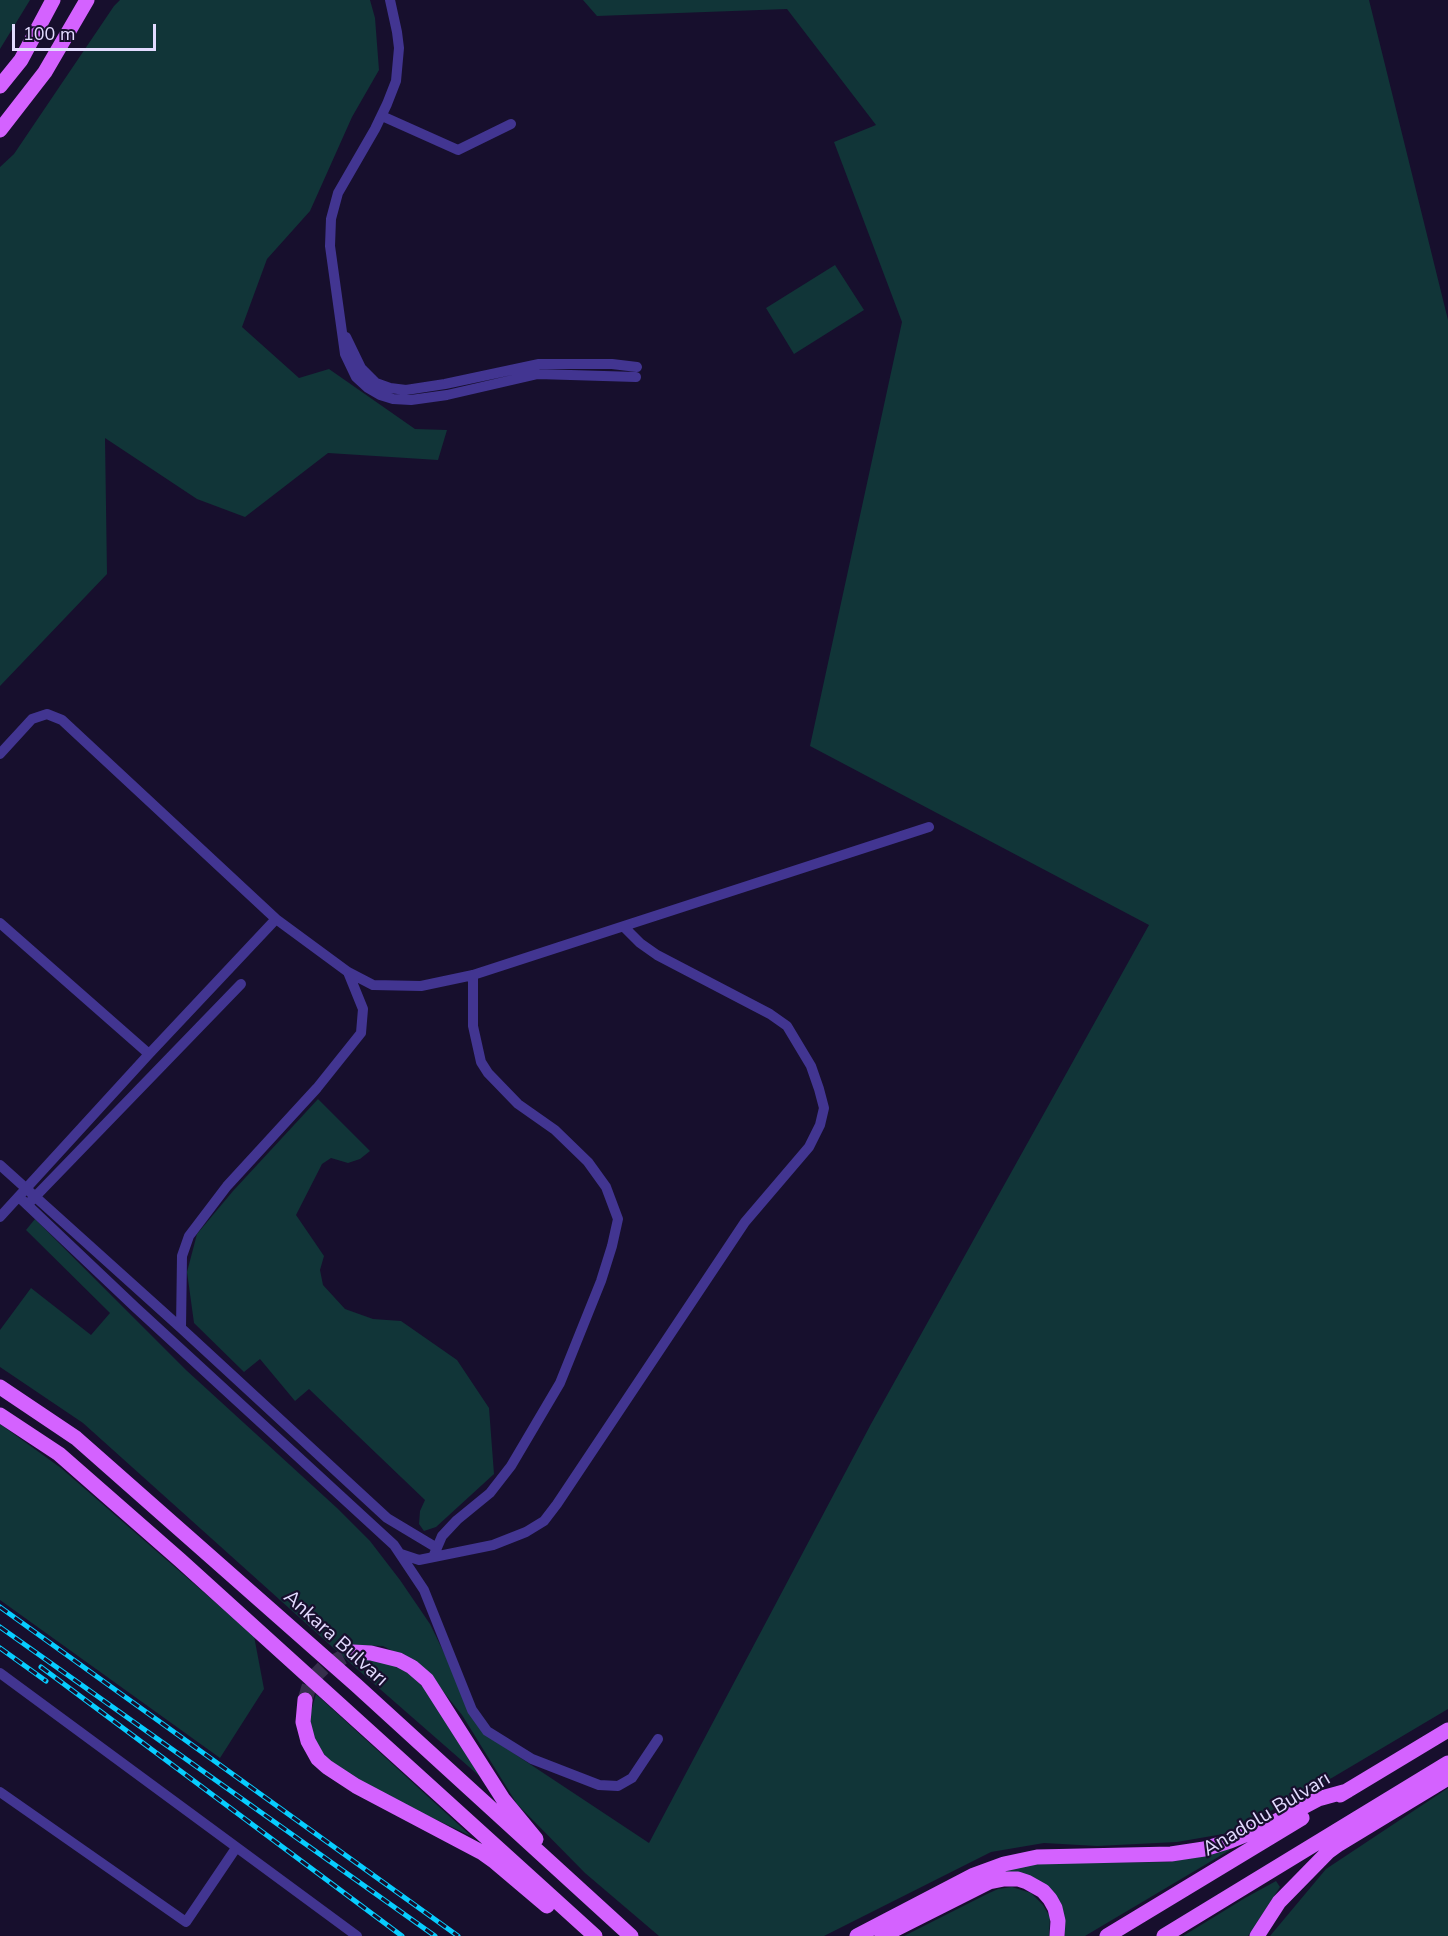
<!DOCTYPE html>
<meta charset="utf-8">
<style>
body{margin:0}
#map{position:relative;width:1448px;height:1936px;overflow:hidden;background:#170f2d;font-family:"Nunito Sans",sans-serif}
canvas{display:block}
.scale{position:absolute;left:12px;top:24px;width:144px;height:27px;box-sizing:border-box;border:3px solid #e3dbff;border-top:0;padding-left:8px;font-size:18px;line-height:21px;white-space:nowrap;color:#e3dbff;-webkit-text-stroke:4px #170f2d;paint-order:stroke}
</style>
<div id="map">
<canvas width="1448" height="1936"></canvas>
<div class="scale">100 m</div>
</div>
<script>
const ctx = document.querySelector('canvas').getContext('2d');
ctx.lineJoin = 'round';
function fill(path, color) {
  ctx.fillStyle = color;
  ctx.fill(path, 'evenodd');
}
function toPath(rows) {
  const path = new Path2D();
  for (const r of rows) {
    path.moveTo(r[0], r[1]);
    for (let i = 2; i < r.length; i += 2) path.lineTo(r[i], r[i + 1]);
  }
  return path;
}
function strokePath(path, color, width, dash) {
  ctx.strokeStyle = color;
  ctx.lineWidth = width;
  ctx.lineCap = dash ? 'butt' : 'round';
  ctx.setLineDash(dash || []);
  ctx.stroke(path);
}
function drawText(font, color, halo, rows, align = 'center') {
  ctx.font = font + ' "Nunito Sans",sans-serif';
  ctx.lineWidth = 4.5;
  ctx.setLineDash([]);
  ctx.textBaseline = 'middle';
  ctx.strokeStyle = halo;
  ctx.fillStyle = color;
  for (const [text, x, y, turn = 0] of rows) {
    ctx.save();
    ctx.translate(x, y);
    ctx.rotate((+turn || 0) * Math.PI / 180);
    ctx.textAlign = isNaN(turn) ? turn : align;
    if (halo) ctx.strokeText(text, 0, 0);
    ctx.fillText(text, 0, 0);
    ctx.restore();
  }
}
const green = toPath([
 [0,0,30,0,0,49],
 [120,0,370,0,375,18,379,70,352,117,310,211,267,259,242,327,299,378,329,369,415,429,447,430,438,460,328,453,245,517,197,499,105,438,107,574,0,686,0,167,14,154,114,6],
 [583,0,1369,0,1448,320,1448,1709,1325,1782,1229,1833,1177,1842,1097,1846,1044,1843,991,1852,824,1936,659,1936,585,1873,517,1804,462,1715,429,1674,406,1658,383,1646,349,1645,355,1658,389,1663,410,1674,426,1690,484,1780,349,1662,83,1423,0,1367,0,1330,31,1288,91,1335,110,1313,26,1230,35,1219,186,1370,337,1508,370,1541,400,1580,430,1624,483,1733,649,1843,871,1424,1149,925,810,746,902,322,834,142,876,125,787,9,597,16],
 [835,265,864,310,794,354,766,308],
 [318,1099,370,1151,360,1159,348,1163,331,1158,322,1164,296,1215,324,1256,320,1270,323,1285,345,1309,373,1319,401,1321,457,1360,489,1408,494,1474,436,1527,424,1531,419,1524,420,1511,425,1500,309,1389,295,1401,260,1359,244,1372,194,1323,187,1272,197,1234,233,1191],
 [0,1424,61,1468,254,1636,264,1689,220,1758,0,1600],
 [316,1694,471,1836,392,1799,337,1769,318,1748,308,1722],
 [1448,1788,1448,1936,1270,1936,1326,1869],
 [1228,1847,1230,1850,1085,1936,1065,1936,1063,1911,1000,1874,1013,1866,1042,1863,1169,1862,1201,1856],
 [1276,1881,1280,1887,1248,1936,1183,1936,1245,1898],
 [1012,1887,1031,1893,1043,1905,1050,1917,1049,1936,904,1936,987,1894,998,1889]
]);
const primaryTunnel = toPath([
 [305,1700,311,1680,324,1667,353,1652]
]);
const minor = toPath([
 [390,0,397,32,399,48,396,81,387,104,375,129,338,193,331,219,330,246,345,354,356,377,368,388,380,395,393,399,411,400,447,395,538,374,636,377],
 [382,116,458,150,511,124],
 [346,337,361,368,376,383,390,388,406,390,445,384,539,364,612,364,637,367],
 [0,754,32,719,47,714,62,720,276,919,348,972,373,985,421,986,473,975,929,827],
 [0,923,149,1054],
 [0,1165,181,1328,387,1518,437,1548],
 [19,1197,135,1307,394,1545,424,1590,472,1710,487,1731,532,1759,599,1785,618,1786,632,1778,658,1739],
 [31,1201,241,984],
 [0,1217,149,1054,276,919],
 [181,1328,182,1256,189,1236,227,1186,317,1088,361,1033,363,1009,348,972],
 [401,1554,419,1560,493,1545,526,1532,544,1521,557,1504,745,1222,809,1147,820,1125,824,1108,819,1089,811,1066,787,1026,770,1014,657,955,640,943,624,927],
 [433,1557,442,1536,457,1520,490,1493,511,1466,560,1383,601,1281,612,1246,618,1219,606,1187,588,1162,555,1130,518,1104,488,1073,481,1062,473,1026,473,975],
 [0,1673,357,1936],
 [0,1792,186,1922,236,1848]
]);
const primary = toPath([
 [0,86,21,60,53,0],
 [0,130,45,72,87,0],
 [0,1387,76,1438,356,1685,631,1936],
 [0,1415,59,1454,180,1560,595,1936],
 [353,1652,371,1653,399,1660,412,1667,427,1680,503,1799,536,1839],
 [305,1700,303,1722,308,1741,318,1759,327,1767,356,1786,481,1852,495,1862,547,1906],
 [1340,1795,1448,1730],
 [857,1936,974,1875,1004,1864,1037,1857,1171,1854,1204,1849,1230,1841,1267,1826,1318,1799,1347,1791],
 [882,1936,989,1882,1004,1879,1018,1879,1027,1882,1043,1891,1050,1899,1055,1908,1058,1921,1057,1936],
 [1107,1936,1302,1818],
 [1164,1936,1448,1763],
 [1257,1936,1279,1902,1328,1852,1339,1844,1448,1778]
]);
const rail = toPath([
 [0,1607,458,1936],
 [0,1627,435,1936],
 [0,1648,46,1681],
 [41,1667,402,1936]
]);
const streetNames = [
 ["Ankara Bulvarı",335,1639,42],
 ["Anadolu Bulvarı",1267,1815,-31]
];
fill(green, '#113538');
strokePath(primaryTunnel, '#362e4c', 15, [15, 8]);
strokePath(minor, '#423591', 10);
strokePath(primary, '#d462ff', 15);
strokePath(rail, '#07cdff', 5);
strokePath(rail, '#170f2d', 3, [9]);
drawText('20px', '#e3dbff', '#170f2d', streetNames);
</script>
